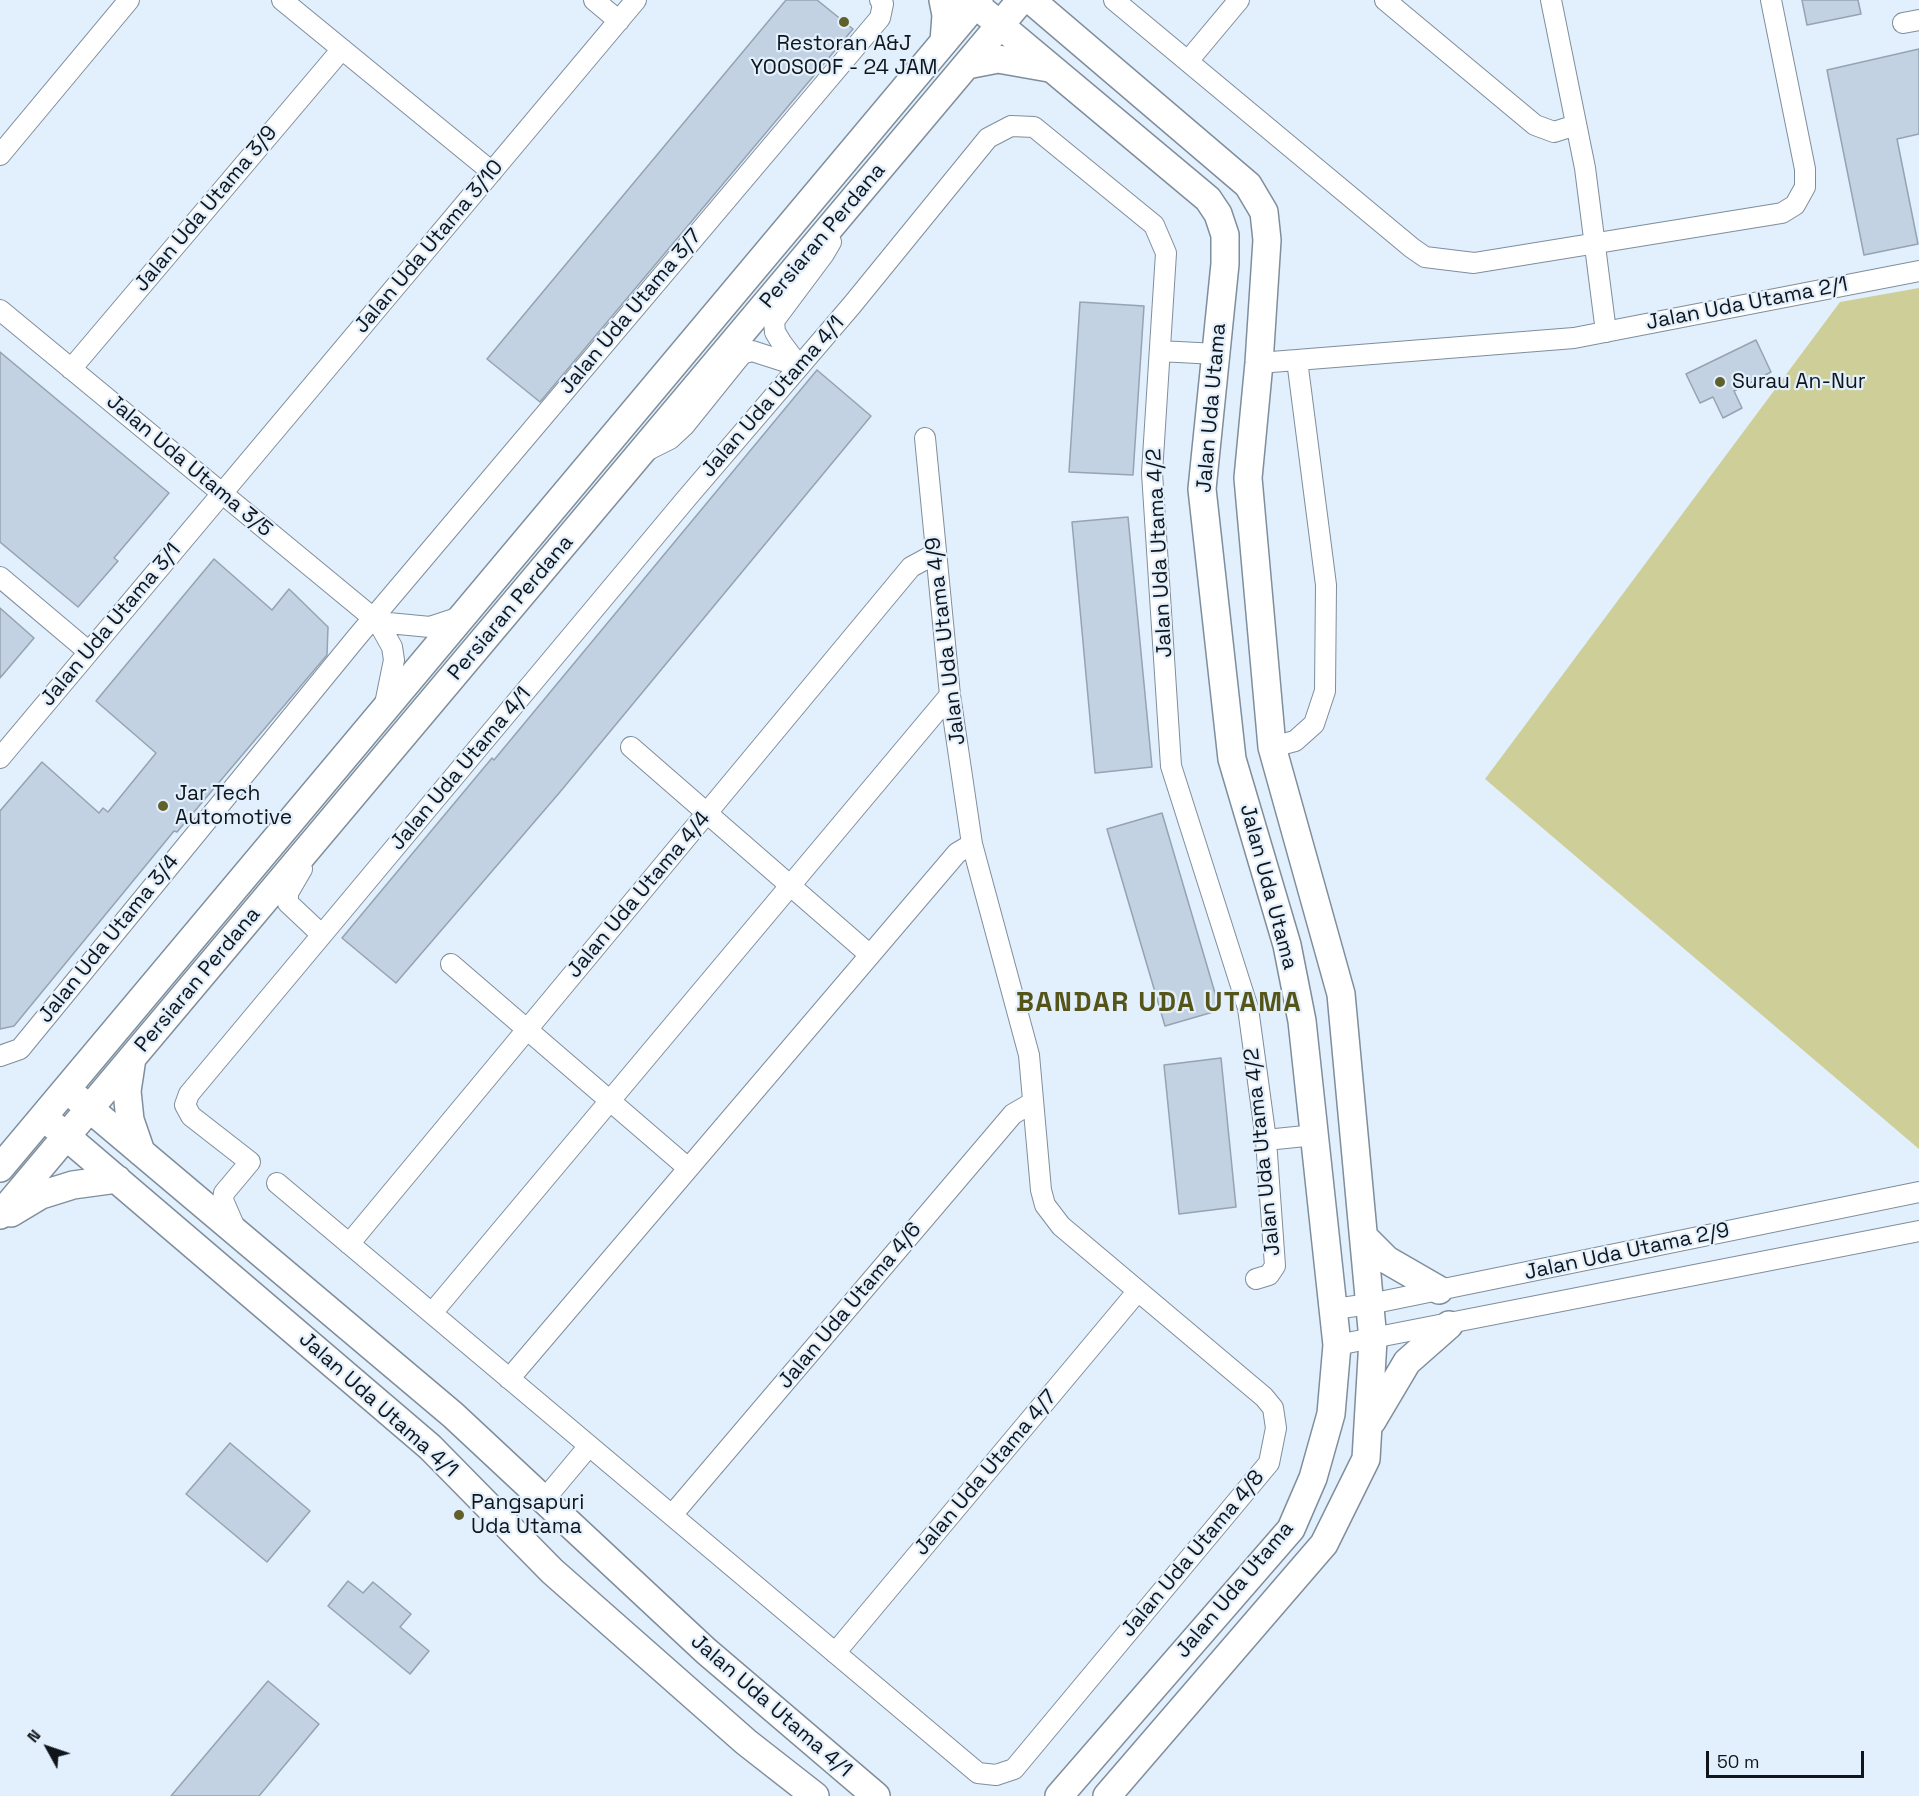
<!DOCTYPE html>
<style>
body{margin:0}
#map{position:relative;width:1919px;height:1796px;overflow:hidden;background:#e2effc;font-family:"Space Grotesk",sans-serif}
canvas{display:block}
.north{position:absolute;left:18px;top:1718px;width:60px;height:60px;-webkit-text-stroke:4px #e2effc;paint-order:stroke;rotate:310deg;font-size:16px;font-weight:700;line-height:24px;text-align:center;color:#0f151a}
.north::after{content:'';display:block;margin:auto;width:21px;height:27px;background:#0f151a;clip-path:polygon(50% 0,100% 100%,50% 72%,0 100%)}
.scale{position:absolute;left:1706px;top:1751px;width:158px;height:27px;box-sizing:border-box;border:3px solid #0f151a;border-top:0;padding-left:8px;font-size:18px;line-height:21px;white-space:nowrap;color:#0f151a;-webkit-text-stroke:4px #e2effc;paint-order:stroke}
</style>
<div id="map">
<canvas width="1919" height="1796"></canvas>
<div class="north">N</div>
<div class="scale">50 m</div>
</div>
<script>
const ctx = document.querySelector('canvas').getContext('2d');
ctx.lineJoin = 'round';
function fill(path, color) {
  ctx.fillStyle = color;
  ctx.fill(path, 'evenodd');
}
function toPath(rows) {
  const path = new Path2D();
  for (const r of rows) {
    path.moveTo(r[0], r[1]);
    for (let i = 2; i < r.length; i += 2) path.lineTo(r[i], r[i + 1]);
  }
  return path;
}
function strokePath(path, color, width, dash) {
  ctx.strokeStyle = color;
  ctx.lineWidth = width;
  ctx.lineCap = dash ? 'butt' : 'round';
  ctx.setLineDash(dash || []);
  ctx.stroke(path);
}
function drawText(font, color, halo, rows, align = 'center') {
  ctx.font = font + ' "Space Grotesk",sans-serif';
  ctx.lineWidth = 4.5;
  ctx.setLineDash([]);
  ctx.textBaseline = 'middle';
  ctx.strokeStyle = halo;
  ctx.fillStyle = color;
  for (const [text, x, y, turn = 0] of rows) {
    ctx.save();
    ctx.translate(x, y);
    ctx.rotate((+turn || 0) * Math.PI / 180);
    ctx.textAlign = isNaN(turn) ? turn : align;
    if (halo) ctx.strokeText(text, 0, 0);
    ctx.fillText(text, 0, 0);
    ctx.restore();
  }
}
const green = toPath([
 [1919,288,1919,1149,1485,779,1840,302]
]);
const building = toPath([
 [786,0,817,0,853,29,540,402,487,359,786,0],
 [1802,0,1858,0,1861,14,1807,25,1802,0],
 [1919,49,1919,134,1897,139,1918,244,1864,255,1827,70,1919,49],
 [1080,302,1144,306,1133,475,1069,472,1080,302],
 [1756,340,1771,372,1734,391,1742,408,1723,418,1713,397,1700,403,1686,374,1756,340],
 [0,352,169,493,114,558,118,561,78,607,0,542,0,352],
 [817,370,871,416,560,792,396,983,342,938,492,758,494,760,817,370],
 [1128,517,1152,767,1095,773,1072,522,1128,517],
 [214,559,272,610,289,589,328,627,327,655,177,832,174,831,14,1026,0,1029,0,811,42,762,99,813,103,808,108,812,156,753,96,701,214,559],
 [0,608,34,638,0,678,0,608],
 [1162,813,1220,1010,1165,1026,1107,829,1162,813],
 [1221,1058,1236,1207,1179,1214,1164,1065,1221,1058],
 [230,1443,310,1511,267,1562,186,1494,230,1443],
 [348,1581,363,1593,373,1582,411,1614,400,1627,429,1651,410,1674,328,1606,348,1581],
 [268,1681,319,1724,259,1796,171,1796,268,1681]
]);
const street = toPath([
 [282,0,492,172],
 [594,0,619,21],
 [1114,0,1412,248,1425,257,1474,263,1782,213,1795,205,1805,187,1805,169,1771,0],
 [1385,0,1535,125,1554,132,1576,125],
 [1551,0,1585,168,1606,332],
 [1903,23,1919,20],
 [1188,61,1239,0],
 [0,155,129,0],
 [0,310,378,622,392,647,394,660,384,709],
 [1160,351,1216,354],
 [1259,363,1574,338,1919,271],
 [799,366,781,342,775,332,774,321,824,254,831,242],
 [71,369,342,49],
 [646,451,670,439,684,426,742,354,752,351,799,366],
 [0,577,89,652],
 [378,622,430,627,463,616],
 [631,747,870,955],
 [1272,747,1295,741,1314,724,1325,691,1326,585,1297,360],
 [0,758,636,0],
 [302,869,288,893,288,903,322,935],
 [451,964,688,1168],
 [0,1056,20,1049,357,637,880,18,883,4,880,0],
 [1266,1140,1315,1135],
 [277,1183,978,1773,996,1775,1014,1769,1269,1463,1276,1428,1273,1408,1264,1397,1061,1226,1045,1205,1041,1190,1029,1055,972,844,950,695,925,438],
 [236,1230,223,1200,224,1193,250,1162,191,1116,185,1105,189,1094,686,499,852,305,988,138,1011,126,1034,127,1154,225,1166,253,1152,473,1171,766,1248,1008,1266,1140,1275,1266,1269,1275,1256,1279],
 [349,1244,911,567,935,554],
 [1334,1309,1370,1304,1919,1192],
 [432,1313,950,695],
 [1337,1345,1919,1231],
 [509,1379,957,853,972,844],
 [543,1501,589,1446],
 [672,1515,1013,1114,1032,1103],
 [835,1653,1137,1292]
]);
const secondary = toPath([
 [943,0,946,15,944,42],
 [970,0,1208,199,1218,214,1225,235,1225,264,1202,489,1232,759,1287,945,1302,1021,1337,1345,1331,1414,1313,1478,1291,1529,1059,1796],
 [1031,0,1248,185,1264,212,1267,240,1259,363,1248,478,1272,747,1341,994,1373,1340,1366,1459,1324,1544,1107,1796],
 [967,65,998,59,1049,68],
 [132,1058,127,1091,130,1120,141,1152],
 [77,1098,453,1415,706,1651,876,1796],
 [53,1125,430,1447,552,1571,746,1742,815,1796],
 [0,1168,979,0],
 [11,1213,41,1195,73,1185,117,1179],
 [0,1215,1021,0],
 [1364,1237,1387,1260,1439,1290],
 [1372,1421,1407,1362,1449,1325]
]);
const markers = [
 [844,22,6,"#60602d"],
 [1720,382,6,"#60602d"],
 [163,806,6,"#60602d"],
 [459,1515,6,"#60602d"]
];
const poiNames = [
 ["Restoran A&J",844,44,"center"],
 ["YOOSOOF - 24 JAM",844,68,"center"],
 ["Surau An-Nur",1732,382],
 ["Jar Tech",175,794],
 ["Automotive",175,818],
 ["Pangsapuri",471,1503],
 ["Uda Utama",471,1527]
];
const streetNames = [
 ["Jalan Uda Utama 3/9",206,209,-50],
 ["Persiaran Perdana",823,236,-50],
 ["Jalan Uda Utama 3/10",429,247,-50],
 ["Jalan Uda Utama 2/1",1747,304,-11],
 ["Jalan Uda Utama 3/7",631,312,-50],
 ["Jalan Uda Utama 4/1",773,397,-49],
 ["Jalan Uda Utama",1212,408,-85],
 ["Jalan Uda Utama 3/5",189,466,40],
 ["Jalan Uda Utama 4/2",1160,553,-93],
 ["Persiaran Perdana",511,608,-50],
 ["Jalan Uda Utama 3/1",111,625,-50],
 ["Jalan Uda Utama 4/9",946,641,-97],
 ["Jalan Uda Utama 4/1",461,769,-50],
 ["Jalan Uda Utama",1268,887,75],
 ["Jalan Uda Utama 4/4",639,895,-50],
 ["Jalan Uda Utama 3/4",109,939,-51],
 ["Persiaran Perdana",198,980,-50],
 ["Jalan Uda Utama 4/2",1263,1152,-96],
 ["Jalan Uda Utama 2/9",1627,1252,-12],
 ["Jalan Uda Utama 4/6",850,1306,-50],
 ["Jalan Uda Utama 4/1",378,1405,42],
 ["Jalan Uda Utama 4/7",986,1473,-50],
 ["Jalan Uda Utama 4/8",1193,1554,-50],
 ["Jalan Uda Utama",1235,1590,-50],
 ["Jalan Uda Utama 4/1",771,1706,41]
];
const districtNames = [
 ["BANDAR UDA UTAMA",1159,1004]
];
fill(green, '#cecf98');
fill(building, '#c2d2e2');
strokePath(building, '#95a3b2', 1.5);
strokePath(street, '#7f8e9c', 22);
strokePath(secondary, '#7f8e9c', 30);
strokePath(street, '#fff', 20);
strokePath(secondary, '#fff', 27);
for (const [x, y, r, color] of markers) {
  const dot = new Path2D();
  dot.arc(x, y, r, 0, 2 * Math.PI);
  ctx.fillStyle = color;
  ctx.fill(dot);
  strokePath(dot, '#e2effc', 2);
}
drawText('21px', '#0f151a', '#e2effc', poiNames, 'left');
drawText('21px', '#0f151a', '#e2effc', streetNames);
ctx.letterSpacing = '1.5px';
drawText('bold 27px', '#55551a', '#e2effc', districtNames);
ctx.letterSpacing = '0px';
</script>
